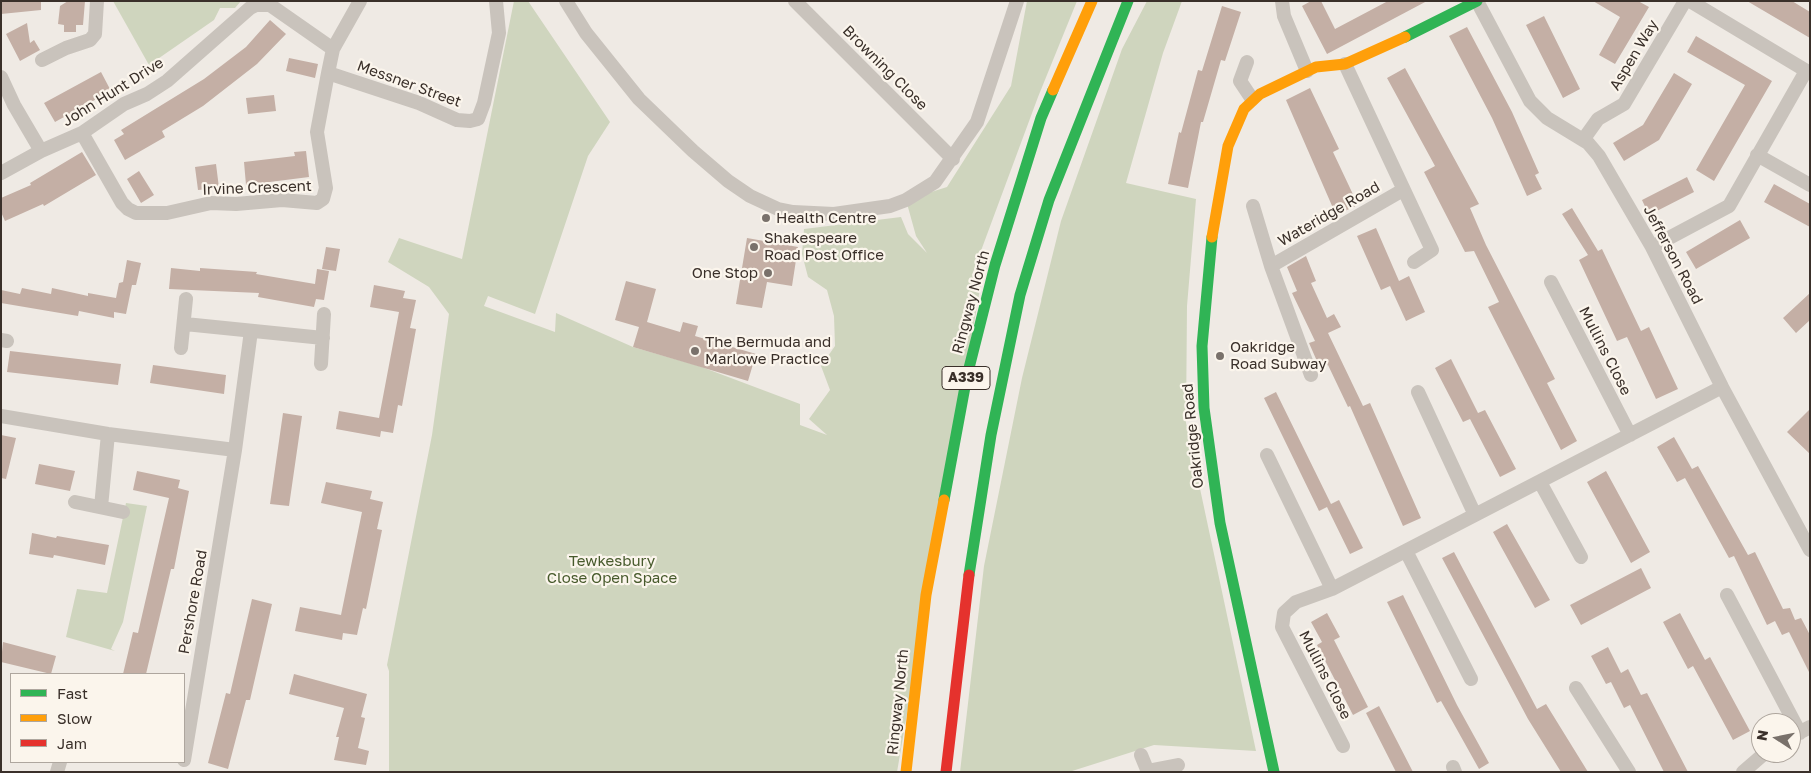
<!DOCTYPE html>
<style>
body{margin:0}
#map{position:relative;width:1811px;height:773px;overflow:hidden;background:#efeae4;font-family:"Golos Text",sans-serif}
canvas{display:block}
.frame{position:absolute;inset:0;border:2px solid #3a302a;pointer-events:none}
.legend{position:absolute;left:10px;top:673px;width:175px;height:90px;box-sizing:border-box;background:#fbf5ec;border:1px solid #aea69e;margin:0;padding:6px 9px;list-style:none;font-size:15px;color:#3a302a}
.legend li{display:flex;align-items:center;gap:10px;height:25px}
.legend b{width:25px;border:1px solid #aea69e}
.north{position:absolute;left:1751px;top:713px;width:50px;height:50px;box-sizing:border-box;background:#fbf5ec;border:1px solid #aea69e;border-radius:50%;rotate:281deg;font-size:14px;font-weight:700;line-height:20px;text-align:center;color:#3a302a}
.north::after{content:'';display:block;margin:auto;width:18px;height:22px;background:#79716b;clip-path:polygon(50% 0,100% 100%,50% 72%,0 100%)}
</style>
<div id="map">
<canvas width="1811" height="773"></canvas>
<div class="frame"></div>
<ul class="legend">
<li><b style="height:6px;background:#30b455"></b>Fast</li>
<li><b style="height:6px;background:#ff9f0a"></b>Slow</li>
<li><b style="height:6px;background:#e5322d"></b>Jam</li>
</ul>
<div class="north">N</div>
</div>
<script>
const ctx = document.querySelector('canvas').getContext('2d');
ctx.lineJoin = 'round';
function fill(path, color) {
  ctx.fillStyle = color;
  ctx.fill(path, 'evenodd');
}
function toPath(rows) {
  const path = new Path2D();
  for (const r of rows) {
    path.moveTo(r[0], r[1]);
    for (let i = 2; i < r.length; i += 2) path.lineTo(r[i], r[i + 1]);
  }
  return path;
}
function strokePath(path, color, width, dash) {
  ctx.strokeStyle = color;
  ctx.lineWidth = width;
  ctx.lineCap = dash ? 'butt' : 'round';
  ctx.setLineDash(dash || []);
  ctx.stroke(path);
}
function drawText(font, color, halo, rows, align = 'center') {
  ctx.font = font + ' "Golos Text",sans-serif';
  ctx.lineWidth = 4.5;
  ctx.setLineDash([]);
  ctx.textBaseline = 'middle';
  ctx.strokeStyle = halo;
  ctx.fillStyle = color;
  for (const [text, x, y, turn = 0] of rows) {
    ctx.save();
    ctx.translate(x, y);
    ctx.rotate((+turn || 0) * Math.PI / 180);
    ctx.textAlign = isNaN(turn) ? turn : align;
    if (halo) ctx.strokeText(text, 0, 0);
    ctx.fillText(text, 0, 0);
    ctx.restore();
  }
}
const green = toPath([
 [113,1,241,1,235,8,220,8,214,20,149,65],
 [514,1,528,1,610,122,588,156,535,314,488,296,484,306,555,332,556,313,633,347,699,366,800,404,800,425,827,435,809,419,830,390,821,366,835,346,834,316,827,290,808,277,802,254,804,229,901,217,908,234,927,253,916,236,906,200,947,187,1011,86,1027,1,1077,1,1038,97,972,275,981,283,897,772,389,772,389,671,387,665,432,435,449,314,429,287,388,262,399,238,462,259],
 [1147,1,1182,1,1163,53,1126,183,1196,199,1187,306,1186,423,1256,751,1154,745,1069,772,960,772,984,566,1022,378,1061,221,1122,49],
 [126,503,147,506,123,622,111,649,115,651,66,637,77,589,107,593]
]);
const building = toPath([
 [1,1,41,1,41,10,1,14],
 [68,1,85,1,83,25,76,25,76,32,64,32,64,25,58,24,60,6],
 [1311,1,1321,1,1335,29,1388,1,1427,1,1327,54,1302,6],
 [1593,1,1638,1,1649,7,1615,64,1599,55,1620,17],
 [1747,1,1792,1,1810,12,1810,38],
 [1222,6,1241,12,1225,61,1221,60,1203,122,1201,122,1188,188,1168,184,1179,132,1181,133,1198,70,1202,71],
 [1544,16,1580,89,1563,98,1526,25],
 [270,20,286,34,257,64,203,106,162,131,165,137,125,160,114,140,124,134,121,130,204,79,246,47],
 [27,23,30,43,34,40,40,50,20,61,6,34],
 [1467,27,1512,112,1539,173,1535,175,1542,189,1527,196,1492,118,1449,36],
 [1696,36,1772,81,1714,181,1696,170,1745,85,1687,52],
 [289,58,318,64,315,78,286,71],
 [1405,68,1479,204,1470,208,1486,245,1555,379,1547,383,1577,441,1561,450,1488,307,1499,302,1474,251,1465,252,1424,172,1435,166,1387,78],
 [101,72,111,91,55,122,44,103],
 [1674,73,1692,84,1659,140,1624,161,1613,143,1643,125],
 [1310,88,1339,149,1333,152,1358,205,1336,215,1286,100],
 [274,95,276,111,248,114,246,98],
 [306,151,309,177,246,185,244,162,295,156,294,152],
 [82,152,96,175,44,206,43,204,5,221,1,212,1,198,31,185,30,183],
 [216,164,219,188,198,190,195,167],
 [139,171,154,195,141,203,127,179],
 [1687,177,1694,192,1649,215,1642,200],
 [1774,184,1810,204,1810,227,1764,202],
 [1572,208,1598,251,1602,249,1641,331,1649,327,1678,389,1656,399,1627,337,1617,341,1579,260,1588,255,1562,214],
 [1740,220,1750,238,1696,269,1686,252],
 [1376,228,1399,281,1409,276,1425,312,1406,321,1390,286,1381,290,1357,236],
 [747,238,798,247,792,286,767,282,762,308,736,304],
 [326,247,340,249,336,271,322,269],
 [1306,256,1316,281,1311,283,1327,318,1334,314,1341,327,1328,333,1363,406,1370,403,1421,518,1403,526,1350,406,1348,407,1328,365,1320,368,1309,343,1315,341,1292,293,1297,291,1287,267],
 [127,260,141,263,136,285,132,285,126,314,114,312,114,318,79,311,78,316,1,303,1,290,20,294,22,288,51,294,52,288,88,296,88,293,116,298,119,283,123,282],
 [171,268,200,271,200,268,257,272,256,274,315,284,317,269,329,271,324,300,316,299,314,307,258,297,259,293,169,289],
 [626,281,656,289,647,322,680,332,683,322,698,326,695,336,756,354,748,381,633,347,639,327,615,320],
 [374,285,405,291,403,298,416,300,410,328,416,329,402,406,398,405,393,433,381,431,380,437,336,429,339,411,379,418,399,312,370,307],
 [1810,293,1810,320,1796,333,1783,318],
 [10,351,121,364,118,385,7,372],
 [1451,359,1478,413,1485,410,1516,469,1500,477,1470,419,1463,422,1435,368],
 [153,365,226,375,224,394,150,383],
 [1276,392,1331,504,1339,500,1363,548,1350,554,1327,507,1319,511,1264,398],
 [1810,409,1810,454,1787,432],
 [283,413,302,416,289,506,270,504],
 [1,435,16,438,6,479,1,478],
 [1674,437,1692,469,1698,466,1748,555,1755,552,1783,609,1790,608,1795,620,1801,618,1810,635,1810,674,1789,632,1782,635,1775,621,1767,625,1734,556,1729,558,1685,478,1677,482,1657,447],
 [39,464,75,471,70,491,35,484],
 [137,471,180,480,178,488,189,491,174,569,171,569,146,674,123,674,133,632,138,633,169,498,133,490],
 [1606,471,1650,552,1631,563,1587,482],
 [326,482,372,491,370,499,383,502,377,529,382,530,366,609,363,608,357,635,343,633,342,640,295,631,300,607,341,615,362,512,321,503],
 [1507,524,1550,600,1535,608,1493,532],
 [32,533,56,538,57,536,109,545,105,565,54,555,53,558,29,554],
 [1454,552,1537,709,1546,704,1588,772,1561,772,1528,719,1442,558],
 [1641,568,1651,588,1581,625,1570,605],
 [1403,595,1457,705,1489,763,1479,769,1441,701,1437,703,1387,602],
 [252,599,272,604,250,700,246,700,228,769,208,763,226,693,230,694],
 [1327,613,1340,637,1334,640,1368,707,1353,715,1317,645,1322,642,1311,622],
 [1680,613,1705,660,1710,657,1750,731,1733,740,1693,666,1688,669,1663,622],
 [3,642,56,656,51,674,1,662],
 [1608,647,1621,673,1628,669,1641,695,1647,693,1688,772,1664,772,1630,705,1624,708,1611,682,1606,684,1591,656],
 [294,674,367,694,361,717,365,718,358,748,369,751,366,765,334,760,339,737,336,737,344,708,289,694],
 [1379,706,1413,772,1396,772,1366,713]
]);
const street = toPath([
 [566,1,586,33,639,99,693,151,728,181,750,196,778,209,793,212,834,214,890,206,906,200,935,182,977,122,1017,1],
 [795,1,953,159],
 [1282,1,1284,16,1307,71],
 [1477,1,1530,101,1547,118,1588,143,1599,156,1652,247,1722,387,1810,550],
 [1690,1,1810,73],
 [42,60,66,48,90,40,95,34,97,1],
 [1247,62,1240,81,1252,99],
 [1345,64,1432,250,1414,262],
 [328,73,419,103,457,120,470,121,478,119,484,103,499,33,496,1],
 [1,77,14,105,41,151],
 [82,133,122,203,128,209,136,213,167,213,211,203,236,204,282,200,317,203,323,199,326,188,317,132,328,73,333,49,360,1],
 [1583,140,1598,119,1624,104,1685,1],
 [1757,155,1810,185],
 [1,173,41,151,82,133,124,104,147,94,167,81,250,8,256,5,270,5,333,49],
 [1253,206,1271,266,1311,375],
 [1652,247,1729,206,1806,71],
 [1271,266,1403,190],
 [1551,282,1630,435],
 [185,324,323,338],
 [1,340,7,341],
 [181,348,186,299],
 [321,364,324,314],
 [1418,392,1475,515],
 [1,416,108,434,235,450],
 [1267,455,1332,589],
 [1540,482,1581,557],
 [75,502,123,512],
 [101,507,108,434],
 [1406,551,1471,679],
 [1727,595,1800,733],
 [1576,688,1629,772],
 [1791,737,1810,727],
 [1343,746,1282,627,1284,613,1296,602,1332,589,1722,387],
 [1141,755,1148,772],
 [184,760,235,450,251,331],
 [1453,767,1455,772],
 [1147,771,1178,765],
 [57,772,60,762],
 [1743,772,1765,753]
]);
const fast = toPath([
 [1405,37,1477,1],
 [1212,237,1202,346,1204,408,1220,523,1274,772],
 [944,500,967,376,995,265,1041,118,1053,90],
 [969,575,991,435,1020,295,1049,200,1128,1]
]);
const slow = toPath([
 [1053,90,1092,1],
 [1212,237,1228,146,1244,109,1260,94,1316,67,1345,64,1405,37],
 [906,772,926,595,944,500]
]);
const jam = toPath([
 [946,772,969,575]
]);
const markers = [
 [766,218,5,"#79716b"],
 [754,247,5,"#79716b"],
 [768,273,5,"#79716b"],
 [695,351,5,"#79716b"],
 [1220,356,5,"#79716b"]
];
const shields = [
 [966,378,48]
];
const shieldNames = [
 ["A339",966,378]
];
const streetNames = [
 ["Aspen Way",1634,55,-59],
 ["Browning Close",885,68,45],
 ["Messner Street",409,84,20],
 ["John Hunt Drive",113,92,-32],
 ["Irvine Crescent",257,188,-2],
 ["Wateridge Road",1329,214,-30],
 ["Jefferson Road",1673,255,62],
 ["Ringway North",971,302,-75],
 ["Mullins Close",1605,351,63],
 ["Oakridge Road",1193,436,-96],
 ["Pershore Road",193,602,-80],
 ["Mullins Close",1325,675,63],
 ["Ringway North",898,702,-84]
];
const poiNames = [
 ["Health Centre",776,218],
 ["Shakespeare",764,238],
 ["Road Post Office",764,255],
 ["One Stop",758,273,"right"],
 ["The Bermuda and",705,342],
 ["Marlowe Practice",705,359],
 ["Oakridge",1230,347],
 ["Road Subway",1230,364]
];
const parkNames = [
 ["Tewkesbury",612,561],
 ["Close Open Space",612,578]
];
fill(green, '#cfd5be');
fill(building, '#c4afa5');
strokePath(street, '#c9c3bc', 14);
strokePath(fast, '#30b455', 11);
strokePath(slow, '#ff9f0a', 11);
strokePath(jam, '#e5322d', 11);
for (const [x, y, r, color] of markers) {
  const dot = new Path2D();
  dot.arc(x, y, r, 0, 2 * Math.PI);
  ctx.fillStyle = color;
  ctx.fill(dot);
  strokePath(dot, '#fbf5ec', 2);
}
for (const [x, y, w] of shields) {
  const box = new Path2D();
  box.roundRect(x - w / 2, y - 11.5, w, 23, 4);
  ctx.fillStyle = '#fbf5ec';
  ctx.fill(box);
  strokePath(box, '#3a302a', 1);
}
drawText('bold 14px', '#3a302a', null, shieldNames);
drawText('15px', '#3a302a', '#fbf5ec', streetNames);
drawText('15px', '#3a302a', '#fbf5ec', poiNames, 'left');
drawText('15px', '#475a2c', '#fbf5ec', parkNames);
</script>
